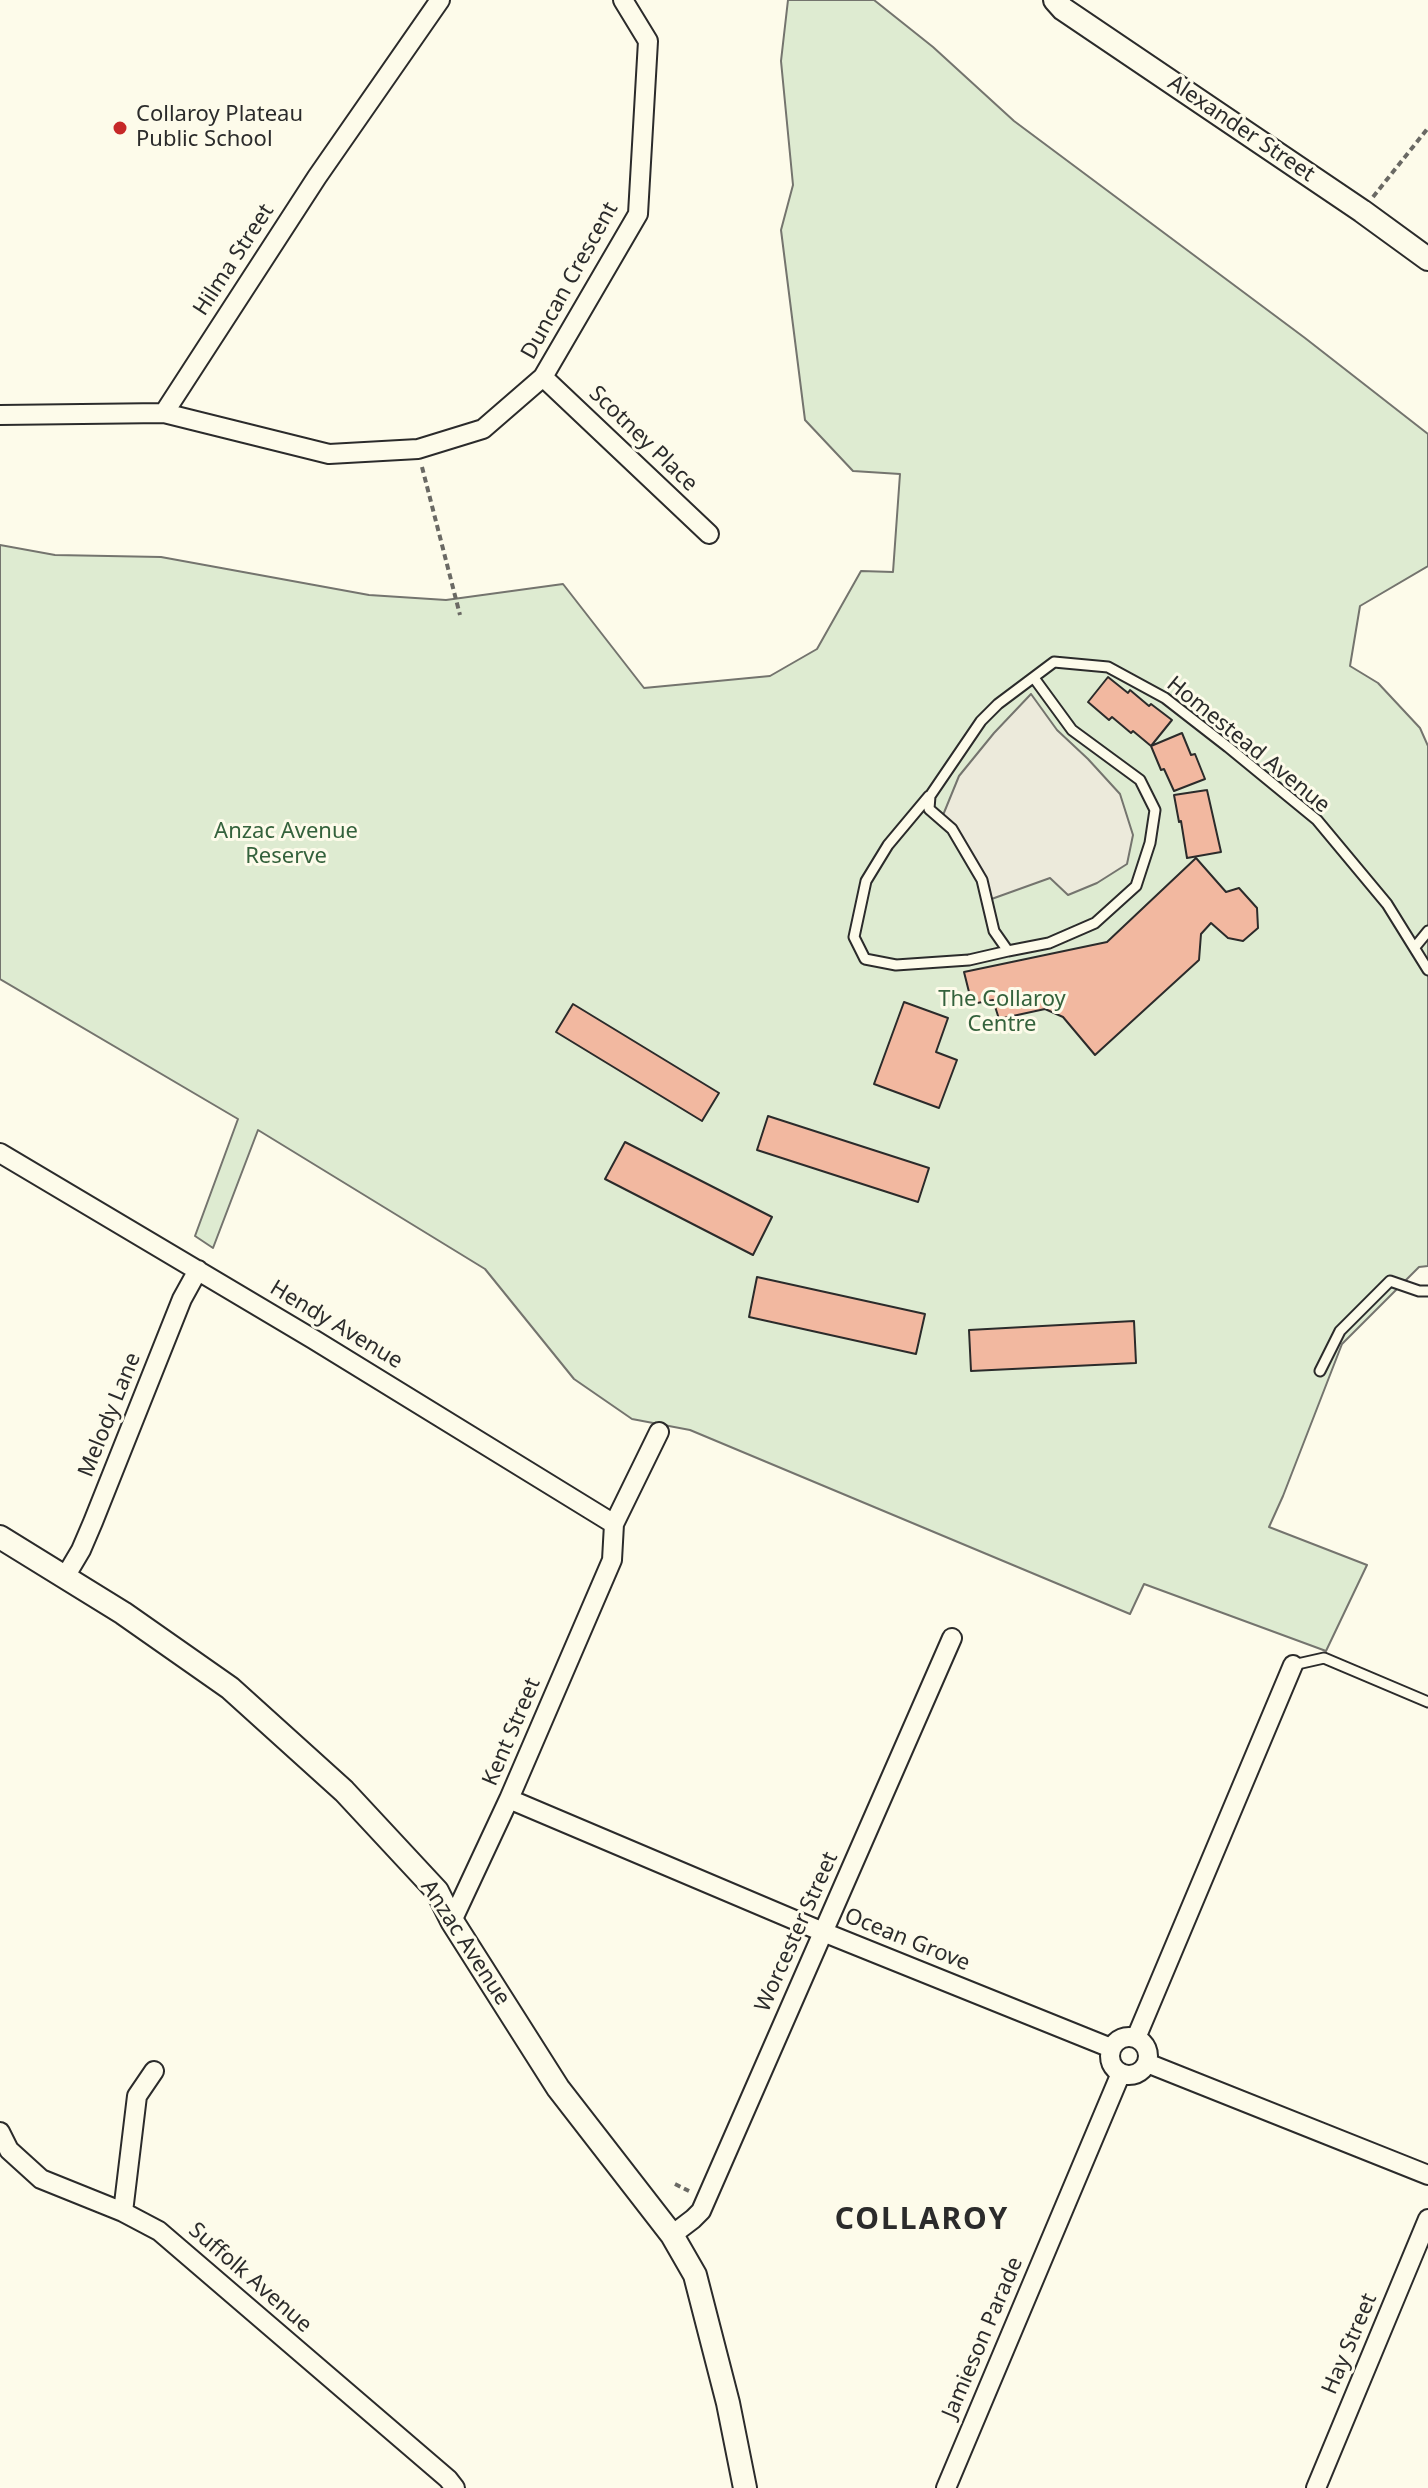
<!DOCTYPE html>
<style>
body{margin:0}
canvas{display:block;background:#fdfbea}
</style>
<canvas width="1428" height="2488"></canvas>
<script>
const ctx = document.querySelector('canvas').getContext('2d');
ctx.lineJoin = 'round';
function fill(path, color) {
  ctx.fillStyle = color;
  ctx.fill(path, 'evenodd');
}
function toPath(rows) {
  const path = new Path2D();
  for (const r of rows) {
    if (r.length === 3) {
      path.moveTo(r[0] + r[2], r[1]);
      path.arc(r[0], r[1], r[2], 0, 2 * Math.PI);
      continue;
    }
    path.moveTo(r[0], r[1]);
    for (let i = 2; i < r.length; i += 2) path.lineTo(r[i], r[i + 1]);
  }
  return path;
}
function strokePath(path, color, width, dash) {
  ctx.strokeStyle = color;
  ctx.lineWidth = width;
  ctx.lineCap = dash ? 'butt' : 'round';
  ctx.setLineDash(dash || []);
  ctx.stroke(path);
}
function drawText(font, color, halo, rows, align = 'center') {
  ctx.font = font + ' "Noto Sans",sans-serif';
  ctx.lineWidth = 6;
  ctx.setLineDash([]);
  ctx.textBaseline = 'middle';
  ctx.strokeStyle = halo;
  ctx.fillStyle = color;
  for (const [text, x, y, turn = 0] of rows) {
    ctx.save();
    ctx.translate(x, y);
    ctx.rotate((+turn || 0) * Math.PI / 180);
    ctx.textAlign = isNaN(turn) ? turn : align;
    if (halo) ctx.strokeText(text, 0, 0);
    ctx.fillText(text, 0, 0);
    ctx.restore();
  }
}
const green = toPath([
 [788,0,874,0,933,47,1014,121,1305,338,1428,434,1428,566,1360,606,1350,666,1378,683,1420,728,1428,746,1428,1266,1419,1267,1342,1344,1283,1496,1269,1527,1367,1565,1326,1651,1144,1584,1130,1614,690,1430,632,1419,574,1379,485,1269,258,1130,213,1248,195,1236,238,1119,0,979,0,545,55,555,161,557,369,595,446,600,563,584,644,688,770,676,817,649,861,571,893,572,900,474,853,471,805,420,781,230,793,185,781,61,788,0]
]);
const parking = toPath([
 [1031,694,1057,730,1088,759,1120,794,1133,835,1127,864,1097,883,1068,895,1050,878,986,901,982,880,941,820,959,776,994,733,1031,694]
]);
const building = toPath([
 [1108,677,1128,693,1130,690,1149,706,1151,704,1172,720,1151,746,1133,731,1131,733,1112,717,1109,720,1088,702,1108,677],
 [1182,733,1191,755,1195,754,1205,779,1174,791,1164,769,1161,770,1151,746,1182,733],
 [1207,790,1221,852,1187,858,1181,821,1179,822,1174,795,1207,790],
 [1196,858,1226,892,1239,888,1257,908,1258,928,1243,941,1228,938,1211,923,1201,934,1199,960,1095,1055,1063,1017,1045,1009,999,1019,993,1000,972,1004,964,972,1107,942,1196,858],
 [904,1002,948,1018,936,1052,957,1060,939,1108,874,1084,904,1002],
 [573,1004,719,1093,702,1121,556,1032,573,1004],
 [768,1116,929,1168,918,1202,757,1150,768,1116],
 [625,1142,772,1217,753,1255,605,1179,625,1142],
 [757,1277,925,1314,916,1354,749,1317,757,1277],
 [1134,1321,1136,1363,971,1371,969,1330,1134,1321]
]);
const path = toPath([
 [1373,197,1428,128],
 [422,467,460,615],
 [675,2184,689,2191]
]);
const service = toPath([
 [1034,678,1072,730,1140,780,1155,810,1150,843,1136,886,1095,923,1049,943,1008,951,994,931,982,880,952,829,929,809,930,796,981,721,998,704,1054,662,1108,667,1165,698,1228,747,1317,820,1387,904,1428,970],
 [929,796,888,845,866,881,854,937,865,959,896,965,969,960,1008,951],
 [1415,947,1428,931],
 [1320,1371,1340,1331,1390,1281,1419,1291,1428,1291],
 [1293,1665,1324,1658,1428,1702]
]);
const minor = toPath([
 [543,377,709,534],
 [164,413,329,454,418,449,483,429,543,377,638,214,648,41,623,0],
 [0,415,164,413,317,177,440,0],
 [0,1153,313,1339,614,1524,612,1560,509,1799,452,1921],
 [614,1524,659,1432],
 [65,1577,81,1550,93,1522,182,1299,198,1270],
 [509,1799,823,1932,1111,2048],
 [1129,2056,19],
 [1136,2038,1293,1665],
 [1147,2063,1428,2175],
 [0,2132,9,2150,41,2179,123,2212,159,2231,448,2479,455,2488],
 [123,2212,137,2096,154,2071],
 [672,2235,693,2219,701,2211,952,1638],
 [946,2488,1121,2073],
 [1316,2488,1428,2219]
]);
const tertiary = toPath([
 [1055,0,1063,9,1362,211,1428,259],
 [0,1537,123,1613,230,1688,344,1791,437,1891,452,1921,558,2088,672,2235,695,2275,728,2403,745,2488]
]);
const markers = [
 [120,128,8,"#c62828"]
];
const poiNames = [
 ["Collaroy Plateau",136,115],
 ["Public School",136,140]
];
const streetNames = [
 ["Alexander Street",1241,129,34],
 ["Hilma Street",234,260,-57],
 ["Duncan Crescent",570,281,-61],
 ["Scotney Place",643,439,44],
 ["Homestead Avenue",1248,745,39],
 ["Hendy Avenue",336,1325,31],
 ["Melody Lane",110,1415,-68],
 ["Kent Street",512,1732,-67],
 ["Worcester Street",797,1932,-66],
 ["Ocean Grove",907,1940,22],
 ["Anzac Avenue",465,1943,57],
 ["Suffolk Avenue",250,2278,41],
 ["Jamieson Parade",983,2338,-67],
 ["Hay Street",1350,2344,-67]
];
const parkNames = [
 ["Anzac Avenue",286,832],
 ["Reserve",286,857],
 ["The Collaroy",1002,1000],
 ["Centre",1002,1025]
];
const districtNames = [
 ["COLLAROY",922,2220]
];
fill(green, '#deebd1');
strokePath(green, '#74746e', 2);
fill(parking, '#eceadb');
strokePath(parking, '#74746e', 2);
fill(building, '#f2b8a0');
strokePath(building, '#2b2b2b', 2);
strokePath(service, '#2b2b2b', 13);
strokePath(minor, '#2b2b2b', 22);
strokePath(tertiary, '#2b2b2b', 26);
strokePath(path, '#6a6964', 4, [6, 4]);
strokePath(service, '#fdfbea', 9);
strokePath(minor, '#fdfbea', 18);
strokePath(tertiary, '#fdfbea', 22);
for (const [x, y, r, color] of markers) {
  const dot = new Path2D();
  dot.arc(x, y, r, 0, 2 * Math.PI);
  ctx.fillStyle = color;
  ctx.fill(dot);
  strokePath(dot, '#fdfbea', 3);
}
drawText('22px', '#2b2b2b', '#fdfbea', poiNames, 'left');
drawText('22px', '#2b2b2b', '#fdfbea', streetNames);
drawText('22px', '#34623c', '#fdfbea', parkNames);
ctx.letterSpacing = '2px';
drawText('bold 30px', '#2b2b2b', '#fdfbea', districtNames);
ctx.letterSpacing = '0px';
</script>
